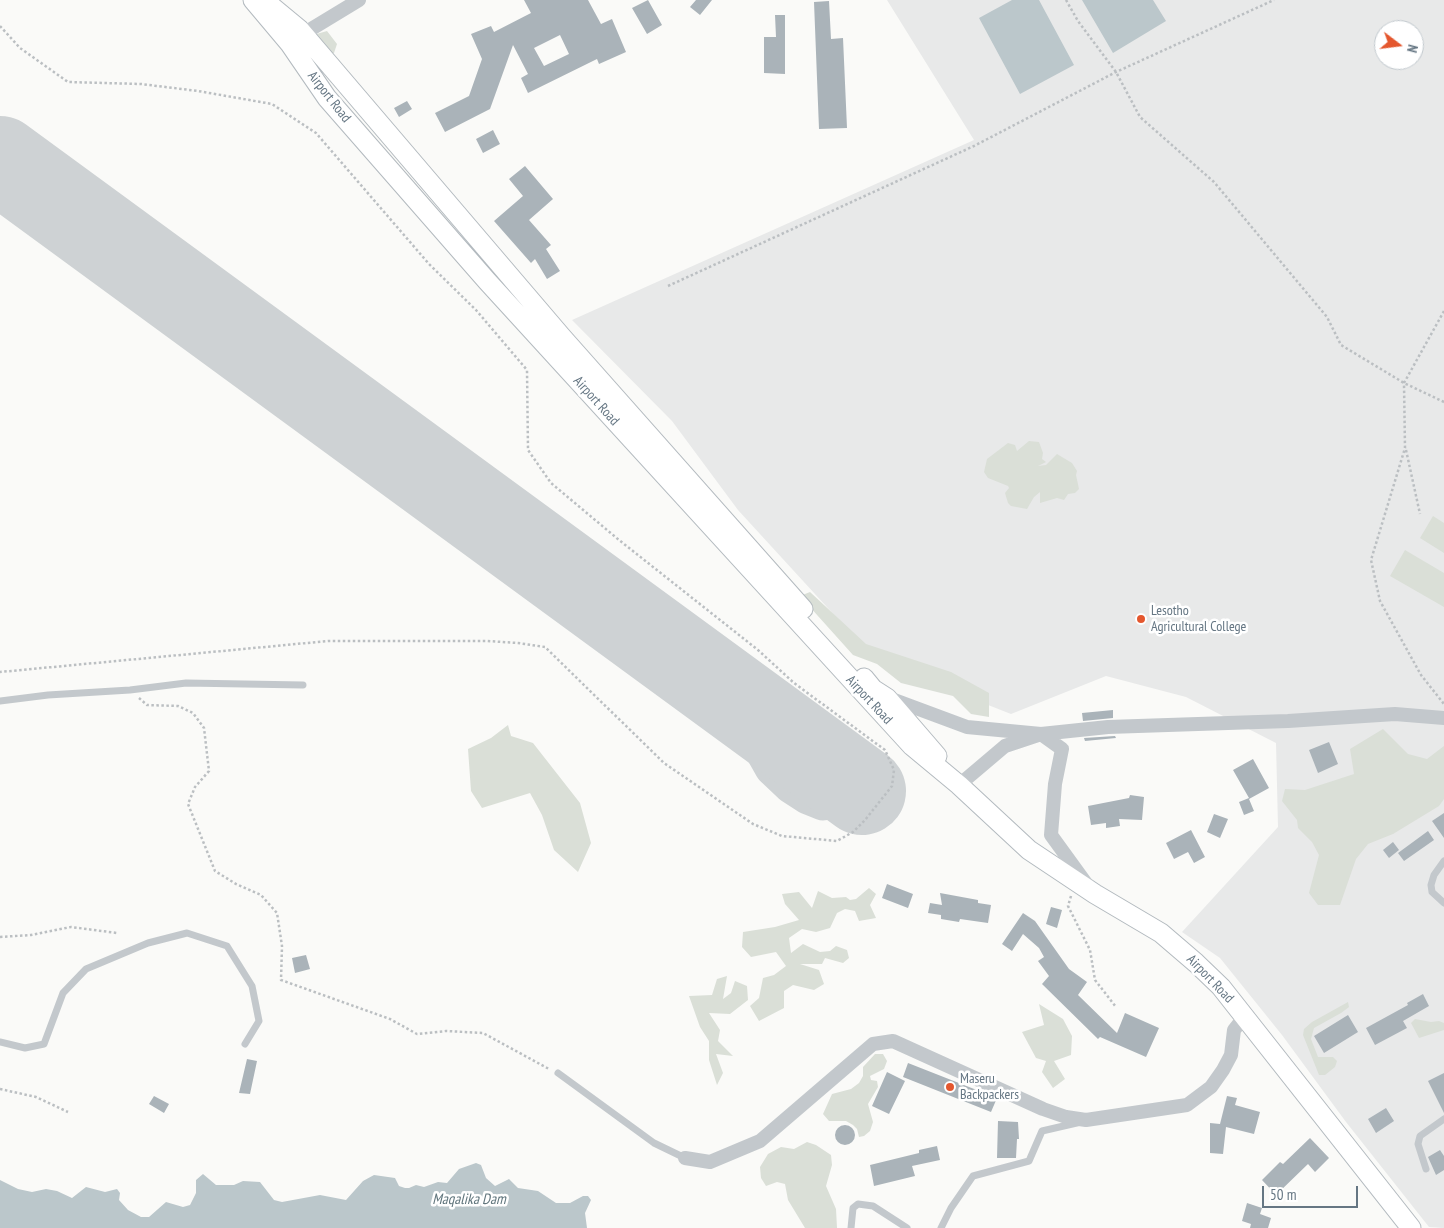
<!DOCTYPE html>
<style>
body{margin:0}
#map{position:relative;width:1444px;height:1228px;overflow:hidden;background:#fafaf8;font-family:"PT Sans Narrow",sans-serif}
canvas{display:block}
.north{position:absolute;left:1374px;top:20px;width:50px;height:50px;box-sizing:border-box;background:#fff;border:1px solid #c1c8cd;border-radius:50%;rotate:105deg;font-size:14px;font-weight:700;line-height:20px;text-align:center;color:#657683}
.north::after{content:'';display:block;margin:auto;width:18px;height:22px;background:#e4572e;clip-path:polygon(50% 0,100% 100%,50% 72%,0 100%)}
.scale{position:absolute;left:1262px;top:1186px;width:96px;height:22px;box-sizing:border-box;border:2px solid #657683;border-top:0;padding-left:6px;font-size:15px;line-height:18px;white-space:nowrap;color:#657683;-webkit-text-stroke:4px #fff;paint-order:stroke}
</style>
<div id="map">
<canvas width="1444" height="1228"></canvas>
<div class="north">N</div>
<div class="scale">50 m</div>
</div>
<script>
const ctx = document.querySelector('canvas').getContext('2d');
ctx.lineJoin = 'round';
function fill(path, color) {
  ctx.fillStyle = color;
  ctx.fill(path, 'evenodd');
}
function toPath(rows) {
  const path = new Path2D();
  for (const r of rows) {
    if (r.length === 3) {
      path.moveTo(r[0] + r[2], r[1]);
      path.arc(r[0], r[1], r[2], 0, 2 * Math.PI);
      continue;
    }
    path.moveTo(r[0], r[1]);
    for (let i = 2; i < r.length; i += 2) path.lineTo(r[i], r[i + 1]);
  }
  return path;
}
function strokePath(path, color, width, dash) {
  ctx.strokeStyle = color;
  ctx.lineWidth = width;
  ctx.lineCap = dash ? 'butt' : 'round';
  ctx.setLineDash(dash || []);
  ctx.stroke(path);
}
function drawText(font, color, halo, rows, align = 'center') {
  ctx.font = font + ' "PT Sans Narrow",sans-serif';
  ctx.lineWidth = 5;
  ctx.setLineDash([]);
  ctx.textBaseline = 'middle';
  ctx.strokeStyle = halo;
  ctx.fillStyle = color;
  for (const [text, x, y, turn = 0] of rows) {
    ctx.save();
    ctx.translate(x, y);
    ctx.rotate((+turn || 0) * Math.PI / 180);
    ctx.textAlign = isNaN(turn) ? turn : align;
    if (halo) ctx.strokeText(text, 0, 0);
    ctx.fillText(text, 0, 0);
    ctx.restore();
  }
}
const built = toPath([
 [887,0,1444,0,1444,1228,1429,1227,1346,1122,1282,1035,1220,958,1182,932,1278,827,1276,743,1186,697,1106,676,1011,714,922,679,869,653,738,510,672,421,572,320,974,140],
 [1384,30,1414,30,1414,60,1384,60]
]);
const green = toPath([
 [327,31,337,44,334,53,330,54,313,35],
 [1029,441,1039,442,1043,453,1042,459,1046,462,1038,466,1046,465,1057,454,1072,463,1077,471,1076,475,1079,489,1075,493,1068,494,1064,500,1057,498,1040,503,1040,492,1034,497,1027,509,1011,506,1008,503,1005,493,1009,488,1008,486,988,478,984,472,987,459,1008,443,1015,445,1017,451],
 [1433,516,1444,523,1444,553,1420,538],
 [1405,550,1444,573,1444,607,1390,576],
 [810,592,866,644,951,672,989,693,989,717,971,714,953,696,901,683,877,664,853,655,800,596],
 [508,725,511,736,533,743,580,803,591,843,578,872,554,850,542,815,530,793,482,808,471,791,468,749,491,738],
 [1383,729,1408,754,1427,759,1444,746,1444,799,1439,806,1393,834,1368,844,1356,859,1340,905,1318,905,1309,893,1319,855,1312,842,1298,828,1297,820,1282,801,1285,789,1305,790,1354,774,1350,749],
 [869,888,876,894,870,905,876,918,859,921,855,911,845,909,837,913,830,928,816,932,802,929,789,938,791,953,803,944,820,952,830,951,836,946,847,950,849,958,843,963,825,958,822,964,800,964,819,970,824,984,814,990,793,985,784,991,784,1008,759,1021,750,1006,759,998,763,978,774,975,786,966,776,952,751,957,742,947,743,932,775,927,799,920,785,904,782,894,799,892,812,908,818,891,832,898,846,897,850,900,856,899],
 [727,976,723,999,731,993,735,981,747,986,748,1000,730,1014,709,1013,720,1030,718,1041,733,1056,716,1054,723,1073,717,1085,709,1060,709,1041,700,1027,689,996,712,995,717,979],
 [1348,1002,1349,1007,1341,1013,1314,1028,1311,1039,1318,1057,1333,1057,1337,1061,1335,1067,1325,1075,1319,1075,1303,1035,1304,1029,1312,1022],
 [1039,1004,1063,1019,1072,1036,1071,1055,1054,1061,1065,1079,1053,1088,1042,1072,1046,1061,1036,1058,1022,1032,1044,1025],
 [1415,1019,1431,1022,1439,1021,1444,1023,1444,1030,1419,1038,1411,1023],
 [875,1054,883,1054,887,1061,884,1069,870,1076,871,1080,877,1081,878,1087,868,1104,873,1122,870,1131,864,1136,859,1137,857,1129,853,1125,846,1121,829,1121,823,1114,832,1094,851,1089,859,1083,863,1076,863,1067],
 [807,1142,816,1145,831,1155,832,1165,826,1186,836,1209,837,1228,805,1228,788,1200,785,1184,777,1182,766,1186,761,1178,760,1167,768,1154,781,1147,794,1149]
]);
const water = toPath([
 [1012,0,1039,0,1074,65,1020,94,979,18],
 [1082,0,1153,0,1166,21,1113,53],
 [476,1163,481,1165,486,1178,495,1186,509,1179,518,1188,538,1191,556,1203,570,1203,583,1196,588,1196,591,1200,585,1213,587,1228,0,1228,0,1180,18,1189,32,1192,46,1189,57,1191,72,1198,86,1187,105,1192,117,1189,120,1193,119,1200,128,1210,141,1217,149,1217,166,1202,183,1207,190,1205,196,1193,196,1180,203,1174,216,1185,234,1185,243,1181,260,1182,274,1200,282,1202,320,1195,346,1200,363,1181,374,1175,395,1178,399,1186,405,1188,409,1188,416,1185,424,1187,438,1182,447,1183,459,1169]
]);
const taxiway = toPath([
 [715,684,741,713,772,768,791,786,808,797,823,803,838,801,851,793,856,781,858,771,853,759,848,753,821,748,781,732]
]);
const runway = toPath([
 [0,160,862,791]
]);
const building = toPath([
 [524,0,588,0,601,24,612,19,626,52,599,64,597,59,528,93,521,78,528,74,513,45,490,109,445,132,435,113,469,96,482,59,471,34,491,26,494,32,531,13],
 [560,35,569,54,544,66,534,48],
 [648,0,662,25,647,34,632,8],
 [696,0,712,0,700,15,690,7],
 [829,1,831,39,843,38,847,128,819,129,814,2],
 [775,15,785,15,785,74,764,73,764,37,776,37],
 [407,101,412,109,399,117,394,108],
 [493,130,500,144,483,153,476,139],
 [525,166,553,199,529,220,551,245,546,249,560,271,547,279,535,259,531,263,494,221,523,196,509,179],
 [1113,710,1113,718,1083,721,1082,713],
 [1115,736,1116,738,1085,741,1084,738],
 [1329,742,1338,764,1318,773,1309,750],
 [1253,759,1269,788,1249,799,1254,811,1244,815,1239,802,1249,798,1233,770],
 [1130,795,1144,797,1142,820,1119,819,1120,826,1106,828,1106,823,1091,825,1088,806,1129,798],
 [1444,813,1444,838,1432,821],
 [1214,814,1228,819,1220,838,1207,832],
 [1191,830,1205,857,1194,863,1188,852,1174,859,1166,843],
 [1428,831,1434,840,1404,861,1398,853],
 [1393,842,1399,850,1389,858,1383,850],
 [887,884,913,894,908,908,882,898],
 [940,893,978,900,978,903,991,905,988,923,960,919,959,922,941,919,941,915,928,913,930,903,942,905],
 [1051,907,1062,910,1057,928,1046,924],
 [1023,913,1035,921,1069,969,1087,982,1078,995,1117,1033,1125,1013,1159,1028,1146,1057,1100,1037,1098,1039,1042,984,1049,976,1038,961,1044,957,1039,948,1023,934,1012,951,1002,944],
 [306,955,310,969,295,973,292,958],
 [1423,994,1429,1006,1403,1021,1407,1028,1375,1045,1366,1028,1408,1005,1407,1003],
 [1348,1015,1358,1032,1324,1053,1314,1036],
 [247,1059,257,1061,250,1094,239,1093],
 [908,1063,997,1098,991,1112,903,1077],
 [887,1072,905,1081,889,1114,872,1106],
 [1444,1073,1444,1113,1428,1081],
 [154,1096,169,1104,164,1113,149,1104],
 [1227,1096,1237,1098,1235,1105,1260,1112,1254,1134,1226,1127,1223,1154,1210,1153,1210,1123,1220,1124],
 [1386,1108,1394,1121,1376,1133,1368,1119],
 [998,1121,1018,1122,1019,1139,1017,1139,1016,1158,997,1158],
 [845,1135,10],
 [1310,1138,1329,1158,1315,1172,1308,1164,1276,1195,1262,1180,1280,1162,1283,1164],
 [937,1146,940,1160,912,1166,915,1176,874,1186,870,1165,919,1153,919,1150],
 [1440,1150,1444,1156,1444,1170,1436,1175,1428,1157],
 [1247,1203,1262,1208,1260,1214,1271,1218,1268,1228,1250,1228,1251,1224,1242,1221]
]);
const path = toPath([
 [1066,0,1078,21,1116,72,1140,117,1214,182,1327,317,1341,345,1404,383,1444,402],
 [0,26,20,48,68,82,141,84,198,91,272,104,316,133,429,264,476,310,527,370,528,450,551,483,619,540,758,650,794,683,885,750,894,770,892,786,865,820,853,832,837,841,782,836,753,824,664,763,545,647,518,643,487,641,328,641,0,672],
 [668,286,974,146,1116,72,1274,0],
 [1444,311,1404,383,1405,448,1371,560,1380,601,1421,675,1444,704],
 [1406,450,1420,514],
 [139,698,147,705,178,706,193,713,204,728,209,771,195,787,188,804,215,871,236,884,261,895,277,913,282,946,281,980,390,1019,417,1034,446,1031,483,1033,549,1069],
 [1071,896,1068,906,1090,950,1095,980,1116,1007],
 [0,937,31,935,71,927,117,933],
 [0,1089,36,1097,68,1112]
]);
const lane = toPath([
 [0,701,48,695,130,690,186,683,303,685],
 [1444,861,1434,875,1431,885,1432,892,1444,903],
 [0,1042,25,1048,44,1044,63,993,86,969,148,943,187,933,227,946,252,986,259,1021,245,1044],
 [558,1073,654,1143,685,1158],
 [1426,1169,1418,1144,1420,1136,1444,1119],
 [851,1228,853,1208,858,1204,873,1206,907,1228],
 [941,1228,951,1208,973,1176,1029,1161,1042,1131,1081,1122]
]);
const street = toPath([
 [303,34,359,0],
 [889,698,967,727,1041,734,1062,749,1055,784,1051,835,1088,886],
 [959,785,1005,746,1041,734,1108,727,1288,721,1395,714,1444,718],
 [685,1158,710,1162,760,1141,873,1044,893,1041,1043,1109,1066,1117,1086,1120,1187,1105,1211,1087,1223,1070,1231,1055,1234,1030,1245,1016]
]);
const secondary = toPath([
 [253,0,290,44,327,98,487,281,912,746,959,785,1029,850,1095,894,1161,933,1196,963,1221,987,1411,1228],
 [265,1,299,29,561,336,803,609],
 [864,678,873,689,887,698,937,756]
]);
const markers = [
 [1141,619,5,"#e4572e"],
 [950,1087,5,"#e4572e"]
];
const streetNames = [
 ["Airport Road",329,97,52],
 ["Airport Road",596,401,48],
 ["Airport Road",869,700,47],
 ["Airport Road",1210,979,46]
];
const poiNames = [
 ["Lesotho",1151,611],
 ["Agricultural College",1151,627],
 ["Maseru",960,1079],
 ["Backpackers",960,1095]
];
const waterNames = [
 ["Maqalika Dam",469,1200]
];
fill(built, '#e8e9e9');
fill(green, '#dadfd7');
fill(water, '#bbc7cb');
strokePath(taxiway, '#ced2d4', 35);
strokePath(runway, '#ced2d4', 88);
fill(building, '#aab3b9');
strokePath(secondary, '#b3babf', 21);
strokePath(path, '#bbbfc2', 2.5, [2.5, 2.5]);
strokePath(lane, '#c3c8cc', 7);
strokePath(street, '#c3c8cc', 14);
strokePath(secondary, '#fff', 19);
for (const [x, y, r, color] of markers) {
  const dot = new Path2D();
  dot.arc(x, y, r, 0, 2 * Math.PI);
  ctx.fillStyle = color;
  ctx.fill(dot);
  strokePath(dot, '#fff', 2);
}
drawText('14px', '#657683', '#fff', streetNames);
drawText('14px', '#657683', '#fff', poiNames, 'left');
drawText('italic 15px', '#60757c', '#fff', waterNames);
</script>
